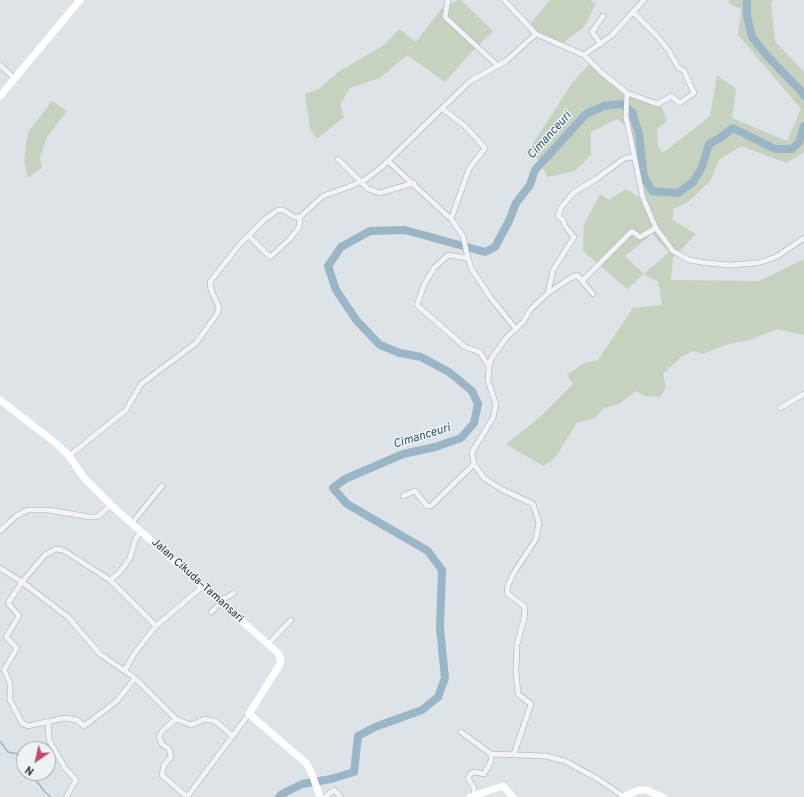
<!DOCTYPE html>
<meta charset="utf-8">
<style>
body{margin:0}
#map{position:relative;width:804px;height:797px;overflow:hidden;background:#dee3e7;font-family:Overpass,sans-serif}
canvas{display:block}
.north{position:absolute;left:16px;top:741px;width:40px;height:40px;box-sizing:border-box;background:#eef2f5;border:1px solid #9fa6ab;border-radius:50%;rotate:214deg;font-size:11px;font-weight:700;line-height:16px;text-align:center;color:#28333d}
.north::after{content:'';display:block;margin:auto;width:14px;height:18px;background:#c8476c;clip-path:polygon(50% 0,100% 100%,50% 72%,0 100%)}
</style>
<div id="map">
<canvas width="804" height="797"></canvas>
<div class="north">N</div>
</div>
<script>
const ctx = document.querySelector('canvas').getContext('2d');
ctx.lineJoin = 'round';
function fill(path, color) {
  ctx.fillStyle = color;
  ctx.fill(path, 'evenodd');
}
function toPath(rows) {
  const path = new Path2D();
  for (const r of rows) {
    path.moveTo(r[0], r[1]);
    for (let i = 2; i < r.length; i += 2) path.lineTo(r[i], r[i + 1]);
  }
  return path;
}
function strokePath(path, color, width, dash) {
  ctx.strokeStyle = color;
  ctx.lineWidth = width;
  ctx.lineCap = dash ? 'butt' : 'round';
  ctx.setLineDash(dash || []);
  ctx.stroke(path);
}
function drawText(font, color, halo, rows, align = 'center') {
  ctx.font = font + ' Overpass,sans-serif';
  ctx.lineWidth = 3;
  ctx.setLineDash([]);
  ctx.textBaseline = 'middle';
  ctx.strokeStyle = halo;
  ctx.fillStyle = color;
  for (const [text, x, y, turn = 0] of rows) {
    ctx.save();
    ctx.translate(x, y);
    ctx.rotate((+turn || 0) * Math.PI / 180);
    ctx.textAlign = isNaN(turn) ? turn : align;
    if (halo) ctx.strokeText(text, 0, 0);
    ctx.fillText(text, 0, 0);
    ctx.restore();
  }
}
const green = toPath([
 [458,0,461,0,493,31,467,57,445,82,407,55,380,78,350,88,340,104,344,117,317,139,310,129,305,94,319,89,338,72,384,45,399,29,416,42,441,9],
 [550,0,590,0,596,4,584,27,562,44,538,34,531,23],
 [729,0,773,0,771,3,775,41,804,72,804,152,786,163,741,146,719,160,710,181,688,202,673,209,673,220,696,234,673,258,671,280,759,281,804,259,804,335,777,329,750,340,728,344,703,354,693,351,681,357,663,374,666,387,660,397,645,396,636,391,619,404,604,408,595,418,577,423,554,459,543,466,506,444,540,417,573,384,567,375,584,363,598,360,633,308,662,305,658,282,644,274,627,289,583,251,584,224,600,194,609,200,626,189,642,199,645,195,634,171,630,129,617,119,591,132,591,155,575,171,548,177,530,148,572,83,592,61,630,93,660,102,667,121,657,129,658,146,663,153,710,116,717,75,736,89,732,118,787,141,801,109,738,35,741,9,728,3],
 [652,234,669,252,644,274,625,256],
 [52,101,67,111,47,137,40,158,42,168,28,178,24,161,28,132]
]);
const stream = toPath([
 [0,741,8,752,19,754,24,757],
 [31,773,44,791,51,797]
]);
const river = toPath([
 [747,0,747,16,752,37,768,57,801,91,804,96],
 [279,797,282,794,302,784,331,779,354,772,358,736,375,727,422,710,438,697,445,678,440,628,442,570,428,551,347,504,333,488,345,479,403,454,435,447,461,438,474,423,478,404,472,391,449,372,421,357,400,353,380,345,357,321,336,290,328,266,341,247,370,231,405,230,485,252,495,247,509,221,516,203,530,185,535,170,586,114,604,106,622,104,632,112,639,134,644,177,652,191,678,193,693,182,702,167,709,144,720,138,733,128,775,149,792,149,799,142,804,126]
]);
const street = toPath([
 [448,0,445,17,498,66],
 [504,0,536,34,584,55,612,35,644,0],
 [601,44,592,32,603,16],
 [584,55,601,72,627,93,652,102,658,104,671,96,680,103,694,93,684,71,678,67,669,51,657,36,633,12],
 [0,65,14,78],
 [627,93,626,117,643,198,656,228,673,251,689,260,707,263,730,265,758,263,776,257,804,238],
 [443,109,465,126,485,148,469,169,451,219],
 [338,159,368,189,380,193,414,183],
 [388,161,451,219,463,236,468,258],
 [249,236,270,257,290,239,299,227,300,217],
 [582,281,632,231,640,237,656,228],
 [548,293,553,270,574,237,565,226,563,220,558,216,561,208,573,193,596,179,625,158,634,157],
 [489,367,480,352,465,347,417,305,424,285,434,268,448,255,468,258,471,268,491,298,516,329],
 [780,408,804,394],
 [69,456,126,410,141,384,196,343,217,314,219,307,211,290,210,282,240,244,265,219,278,210,283,210,294,217,300,217,323,196,351,186,366,179,383,166,469,82,506,61,536,34],
 [403,496,415,491,427,506,431,506,474,464],
 [132,523,162,486],
 [0,531,16,516,28,510,48,510,90,517,97,517,111,505],
 [0,568,22,582,45,555,56,549,63,550,110,580,119,573,130,558,135,540,141,531],
 [110,580,156,626,134,654,125,670],
 [217,600,226,598,234,593],
 [211,612,221,603],
 [156,626,202,587],
 [268,644,291,620],
 [135,678,117,701,84,726,77,720,65,718,28,726,22,723,10,700,10,683,4,670,17,648,6,637,19,616,8,603,22,582,68,617,100,654,135,678,176,719,163,730,159,737,162,744,169,749,171,757,164,765,162,775,187,797,249,714],
 [176,719,191,725,205,719,215,721,233,736],
 [48,722,49,740,65,768,76,780,66,797],
 [461,732,491,754,546,756,565,761,598,779,623,796],
 [514,754,531,704,518,694,516,672,517,644,524,619,525,607,507,593,508,585,515,571,536,539,539,523,533,504,501,489,484,478,474,464,472,452,493,418,496,405,488,380,489,367,491,359,506,338,523,322,531,309,548,293,569,279,577,275,593,294],
 [474,795,474,788,468,778,471,773,475,772,484,774,491,761,491,754],
 [325,797,334,790,341,797]
]);
const secondary = toPath([
 [0,96,80,0],
 [0,400,57,444,69,456,85,479,111,505,278,653,281,660,280,664,249,714,306,763,312,774,320,797],
 [470,797,503,786,513,797],
 [623,797,639,790,646,790,663,797]
]);
const streetNames = [
 ["Jalan Cikuda–Tamansari",197,581,42]
];
const waterNames = [
 ["Cimanceuri",550,136,-48],
 ["Cimanceuri",422,437,-17]
];
fill(green, '#c6d1c0');
strokePath(stream, '#9ab5c6', 1.5);
strokePath(river, '#9ab5c6', 8);
strokePath(street, '#a4abb1', 6);
strokePath(street, '#f1f3f6', 5);
strokePath(secondary, '#fff', 7);
drawText('11px', '#28333d', '#eef2f5', streetNames);
drawText('italic 12px', '#34566f', '#eef2f5', waterNames);
</script>
